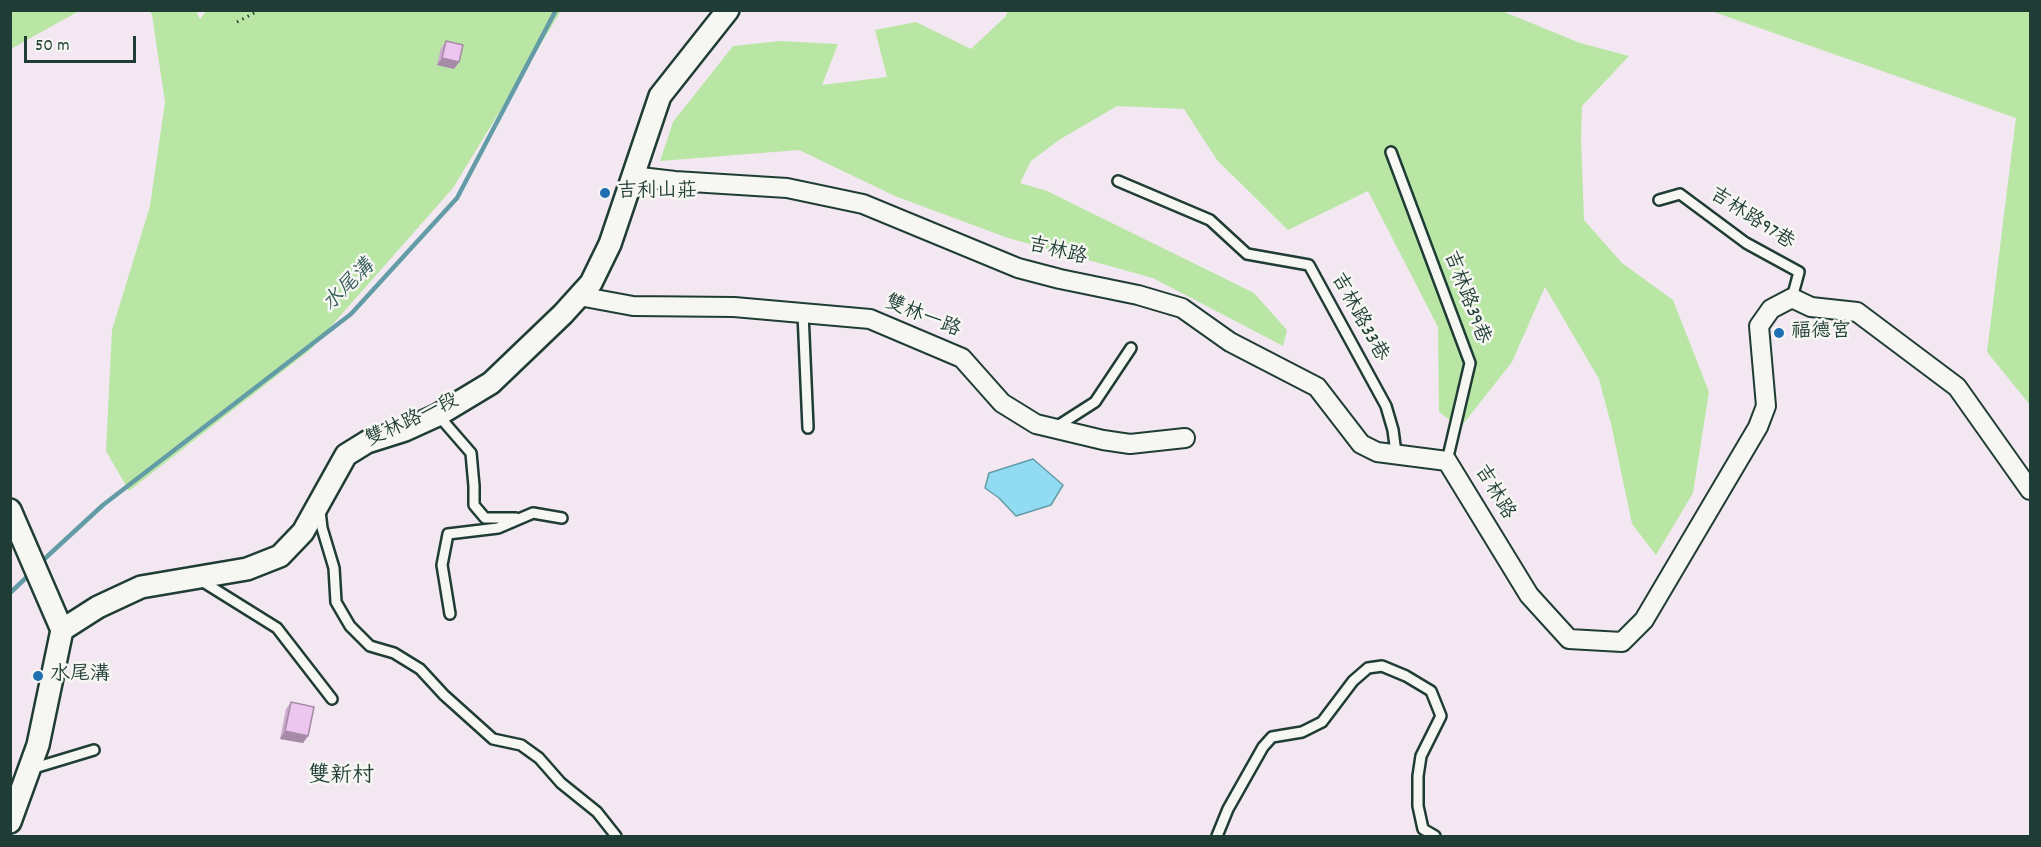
<!DOCTYPE html>
<meta charset="utf-8">
<style>
body{margin:0}
#map{position:relative;width:2041px;height:847px;overflow:hidden;background:#f3e8f1;font-family:Dekko,sans-serif}
canvas{display:block}
.frame{position:absolute;inset:0;border:12px solid #1f3d34;pointer-events:none}
.scale{position:absolute;left:24px;top:36px;width:112px;height:27px;box-sizing:border-box;border:3px solid #1f3d34;border-top:0;padding-left:8px;font-size:18px;line-height:21px;white-space:nowrap;color:#1f3d34;-webkit-text-stroke:4px #f6f6f2;paint-order:stroke}
</style>
<div id="map">
<canvas width="2041" height="847"></canvas>
<div class="frame"></div>
<div class="scale">50 m</div>
</div>
<script>
const ctx = document.querySelector('canvas').getContext('2d');
ctx.lineJoin = 'round';
function fill(path, color) {
  ctx.fillStyle = color;
  ctx.fill(path, 'evenodd');
}
function toPath(rows) {
  const path = new Path2D();
  for (const r of rows) {
    path.moveTo(r[0], r[1]);
    for (let i = 2; i < r.length; i += 2) path.lineTo(r[i], r[i + 1]);
  }
  return path;
}
function strokePath(path, color, width, dash) {
  ctx.strokeStyle = color;
  ctx.lineWidth = width;
  ctx.lineCap = dash ? 'butt' : 'round';
  ctx.setLineDash(dash || []);
  ctx.stroke(path);
}
function drawText(font, color, halo, rows, align = 'center') {
  ctx.font = font + ' Dekko,"LXGW WenKai TC",sans-serif';
  ctx.lineWidth = 5;
  ctx.setLineDash([]);
  ctx.textBaseline = 'middle';
  ctx.strokeStyle = halo;
  ctx.fillStyle = color;
  for (const [text, x, y, turn = 0] of rows) {
    ctx.save();
    ctx.translate(x, y);
    ctx.rotate((+turn || 0) * Math.PI / 180);
    ctx.textAlign = isNaN(turn) ? turn : align;
    if (halo) ctx.strokeText(text, 0, 0);
    ctx.fillText(text, 0, 0);
    ctx.restore();
  }
}
const green = toPath([
 [11,10,79,10,79,11,11,49],
 [207,10,561,11,453,188,310,350,129,491,106,451,112,330,150,206,165,102,152,15,150,11,196,11,200,19],
 [1008,11,1502,11,1580,43,1629,56,1582,106,1581,139,1584,220,1622,263,1673,300,1709,392,1693,493,1656,555,1632,524,1612,428,1599,379,1545,287,1512,362,1460,428,1439,412,1438,327,1368,191,1288,230,1217,160,1184,109,1117,106,1059,140,1031,161,1020,183,1047,191,1254,293,1287,330,1283,346,1153,278,1008,238,895,196,799,150,660,161,673,122,733,46,780,41,838,44,822,85,887,77,875,30,916,22,971,49,1005,17],
 [1711,11,2030,11,2030,405,1987,352,2016,118]
]);
const water = toPath([
 [1033,459,1063,485,1051,505,1016,516,999,498,985,488,989,473,1033,459]
]);
const stream = toPath([
 [40,563,103,505,351,314,457,198,556,10],
 [10,593,30,574]
]);
const path = toPath([
 [237,22,260,10]
]);
const service = toPath([
 [1391,152,1470,363,1447,461],
 [1118,181,1210,220,1247,254,1309,265,1386,406,1393,430,1396,453],
 [1659,200,1680,194,1746,243,1799,272,1792,298],
 [803,313,808,428],
 [438,415,471,453,474,486,474,505,485,518,516,518],
 [1056,427,1095,402,1131,348],
 [320,511,322,528,334,568,336,602,350,626,370,646,394,653,420,669,444,695,493,739,521,745,539,758,561,783,597,812,616,836],
 [200,580,277,628,332,699],
 [450,614,442,565,448,534,498,528,533,513,562,518],
 [31,769,94,750],
 [1217,836,1228,809,1263,747,1272,737,1302,732,1322,722,1353,681,1368,668,1382,666,1406,676,1431,691,1441,716,1421,756,1418,776,1418,806,1423,829,1435,836]
]);
const minor = toPath([
 [632,176,675,181,787,188,863,204,1018,268,1060,279,1138,295,1182,308,1230,342,1317,387,1361,444,1377,452,1447,461,1529,595,1569,639,1622,642,1644,620,1758,427,1766,406,1759,326,1771,309,1792,298,1811,307,1857,312,1957,387,2030,490],
 [579,296,633,306,734,307,870,319,962,358,1002,403,1036,424,1103,440,1130,444,1185,438]
]);
const tertiary = toPath([
 [10,510,62,630],
 [62,630,98,607,141,587,247,569,280,556,303,532,346,455,367,442,405,430,438,415,491,383,563,314,591,283,610,244,660,96,728,10],
 [10,822,38,745,62,630]
]);
const wall = toPath([
 [446,41,459,62,454,69,437,65,441,48],
 [291,702,308,736,303,743,280,739,286,709]
]);
const shadedWall = toPath([
 [442,58,459,62,454,69,437,65],
 [285,731,308,736,303,743,280,739]
]);
const building = toPath([
 [446,41,463,45,459,62,442,58,446,41],
 [291,702,314,707,308,736,285,731,291,702]
]);
const markers = [
 [605,193,6,"#1f6fb2"],
 [1779,333,6,"#1f6fb2"],
 [38,676,6,"#1f6fb2"]
];
const poiNames = [
 ["吉利山莊",617,193],
 ["福德宮",1791,333],
 ["水尾溝",50,676]
];
const streetNames = [
 ["吉林路97巷",1751,220,33],
 ["吉林路",1057,253,14],
 ["吉林路39巷",1465,298,69],
 ["雙林一路",922,318,22],
 ["吉林路33巷",1358,318,61],
 ["雙林路一段",413,422,-25],
 ["吉林路",1493,493,59]
];
const waterNames = [
 ["水尾溝",350,287,-45]
];
const quarterNames = [
 ["雙新村",341,778]
];
fill(green, '#b9e6a4');
fill(water, '#91dbf3');
strokePath(water, '#639ca7', 1.5);
strokePath(stream, '#639ca7', 4.5);
strokePath(service, '#1f3d34', 14);
strokePath(minor, '#1f3d34', 22);
strokePath(tertiary, '#1f3d34', 26);
strokePath(path, '#1f3d34', 3, [1.5, 4.5]);
strokePath(service, '#f6f6f2', 9);
strokePath(minor, '#f6f6f2', 18);
strokePath(tertiary, '#f6f6f2', 21);
fill(wall, '#ccaace');
fill(shadedWall, '#a68ba7');
fill(building, '#edc6ef');
strokePath(building, '#a68ba7', 1.5);
for (const [x, y, r, color] of markers) {
  const dot = new Path2D();
  dot.arc(x, y, r, 0, 2 * Math.PI);
  ctx.fillStyle = color;
  ctx.fill(dot);
  strokePath(dot, '#f6f6f2', 2);
}
drawText('20px', '#1f3d34', '#f6f6f2', poiNames, 'left');
drawText('20px', '#1f3d34', '#f6f6f2', streetNames);
drawText('italic 21px', '#365d5a', '#f6f6f2', waterNames);
drawText('22px', '#1f3d34', '#f6f6f2', quarterNames);
</script>
